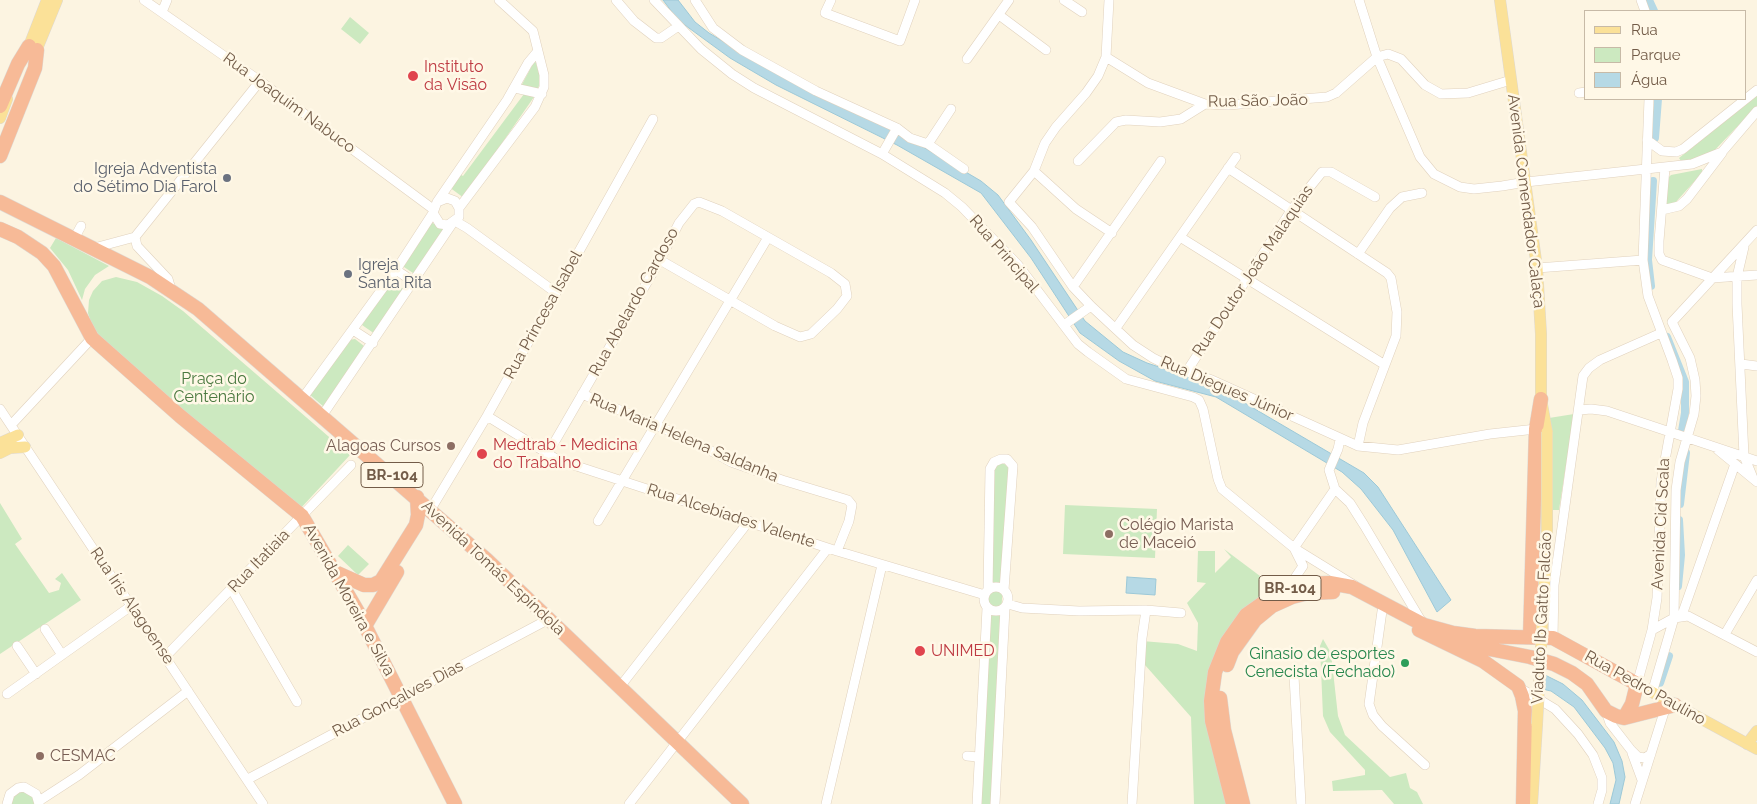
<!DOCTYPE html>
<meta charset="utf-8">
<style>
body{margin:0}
#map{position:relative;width:1757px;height:804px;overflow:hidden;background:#fcf4e1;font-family:Raleway,sans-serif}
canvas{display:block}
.legend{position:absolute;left:1584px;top:10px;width:162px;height:90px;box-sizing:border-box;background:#fff8e7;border:1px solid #c7baa7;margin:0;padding:6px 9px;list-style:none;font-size:15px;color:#735c48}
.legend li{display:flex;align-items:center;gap:10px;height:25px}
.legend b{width:25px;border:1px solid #c7baa7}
</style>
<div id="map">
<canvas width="1757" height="804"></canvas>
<ul class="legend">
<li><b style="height:6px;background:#fbe198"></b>Rua</li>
<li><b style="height:14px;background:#cce9c0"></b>Parque</li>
<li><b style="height:14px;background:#b6d9e5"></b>Água</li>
</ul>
</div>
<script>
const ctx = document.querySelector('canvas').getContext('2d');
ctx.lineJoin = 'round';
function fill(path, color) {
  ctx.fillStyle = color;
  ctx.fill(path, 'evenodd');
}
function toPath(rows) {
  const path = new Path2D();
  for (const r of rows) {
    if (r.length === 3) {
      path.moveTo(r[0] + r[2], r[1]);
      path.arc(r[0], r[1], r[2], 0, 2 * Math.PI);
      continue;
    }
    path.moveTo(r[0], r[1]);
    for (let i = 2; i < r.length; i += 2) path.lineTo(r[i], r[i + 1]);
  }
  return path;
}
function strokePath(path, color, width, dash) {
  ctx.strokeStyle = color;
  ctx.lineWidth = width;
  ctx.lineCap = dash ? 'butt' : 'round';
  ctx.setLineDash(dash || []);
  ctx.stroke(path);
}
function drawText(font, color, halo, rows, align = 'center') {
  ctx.font = font + ' Raleway,sans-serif';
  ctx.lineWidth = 5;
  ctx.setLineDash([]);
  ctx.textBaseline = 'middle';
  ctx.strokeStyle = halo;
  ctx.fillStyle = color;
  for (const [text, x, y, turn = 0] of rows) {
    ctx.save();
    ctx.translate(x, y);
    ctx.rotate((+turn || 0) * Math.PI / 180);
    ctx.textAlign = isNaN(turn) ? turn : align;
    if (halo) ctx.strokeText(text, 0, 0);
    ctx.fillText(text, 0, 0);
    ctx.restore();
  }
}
const green = toPath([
 [350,17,369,33,360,44,341,29],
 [535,60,541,80,536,94,464,198,449,187,458,173,463,176,524,94,519,90],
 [1757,95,1757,106,1712,153,1683,164,1679,158],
 [1702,169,1702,173,1674,204,1668,206,1664,204,1667,179,1671,175],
 [430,222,447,229,416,275,401,265],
 [56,238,109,266,95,275,85,289,82,300,68,270,50,248],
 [116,277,137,282,162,296,183,311,350,455,300,509,185,413,99,335,92,326,88,313,89,300,93,291,102,281],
 [389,284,405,289,375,334,362,325],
 [355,339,364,346,324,407,309,394,349,340],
 [1574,414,1559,510,1553,510,1550,489,1549,418],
 [1001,461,1009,468,991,804,974,804,990,470],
 [0,503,22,539,15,544,49,593,59,590,61,583,55,579,62,573,81,600,0,654],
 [1065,505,1157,509,1155,558,1063,554],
 [348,545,369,564,358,575,338,556],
 [1224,549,1280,591,1237,626,1211,702,1232,804,1194,804,1191,717,1145,665,1142,641,1178,644,1197,651,1198,623,1187,603,1206,583,1197,582,1198,551,1215,551,1215,573,1231,557],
 [1323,639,1331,653,1338,716,1345,735,1390,777,1406,773,1410,788,1417,792,1423,804,1394,804,1382,790,1333,791,1332,781,1365,775,1365,770,1330,732,1323,716,1320,646],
 [23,790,33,795,36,804,10,804,12,795]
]);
const water = toPath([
 [663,0,678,0,695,22,709,33,786,79,889,127,981,181,998,195,1031,240,1085,321,1123,352,1147,363,1214,385,1364,473,1378,487,1451,600,1437,612,1393,530,1361,489,1342,472,1216,397,1155,381,1119,361,1080,333,1031,258,981,193,897,145,776,85,730,58,678,20,663,0],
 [1127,577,1156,579,1155,595,1126,593,1127,577],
 [1543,674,1563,684,1582,700,1614,742,1622,761,1625,777,1619,804,1610,804,1616,780,1613,763,1605,748,1574,707,1551,691,1542,689,1543,674]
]);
const canal = toPath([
 [1649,0,1654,11],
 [1655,138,1658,99],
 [1651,286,1648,260,1653,181],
 [1667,337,1685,382,1685,413,1682,431],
 [1680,504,1686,453],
 [1678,586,1681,555,1679,520],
 [1660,683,1669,656]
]);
const minor = toPath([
 [144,0,260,81,433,209],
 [616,0,634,21,656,38,661,38,677,27],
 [654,0,701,49,732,74,754,88,882,154,945,193,962,207,1018,265,1078,344,1088,352,1126,379,1193,397,1199,400,1203,409,1218,479,1222,489,1294,548,1354,585],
 [695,0,713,28,742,50,816,91,897,128,910,138,928,144,964,169],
 [831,0,825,13,900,41,915,0],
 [1064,0,1082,12],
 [1109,0,1106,57,1098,76,1086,93,1056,127,1045,143,1034,171,1009,202,1032,227,1073,287,1091,306,1133,345,1153,358,1167,365,1212,380,1358,446,1398,450,1490,434,1536,429],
 [1359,0,1377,57,1420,157,1434,174,1460,187,1474,189,1502,186,1526,182,1692,164,1722,152,1757,111],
 [1641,0,1645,11],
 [162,12,167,0],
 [999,15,1046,50],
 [1106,57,1148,83,1205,104,1228,105,1327,97,1336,93,1377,57,1388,54,1401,59,1425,85,1441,94,1468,93,1511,80],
 [967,59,1009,0],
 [515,88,542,94],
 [1579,93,1586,92],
 [1647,140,1662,151,1676,152,1683,149,1757,90],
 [928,144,951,109],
 [882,154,897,128],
 [1078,161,1116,122,1126,120,1160,122,1181,119,1205,104],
 [1228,168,1387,273,1391,278,1397,312,1396,336,1363,423,1358,446],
 [1665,168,1659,241,1659,254,1662,260,1712,278,1757,275],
 [1034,171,1076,209,1112,233],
 [437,202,507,100,528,63,538,51],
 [459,208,535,107,544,87,544,75,533,31,499,0],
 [1662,210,1679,206,1687,199,1722,153],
 [455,221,467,228,555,292],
 [135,237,137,246,168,279,171,289],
 [1180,237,1385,365],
 [74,239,81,226],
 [1744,247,1737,277,1737,304,1744,456,1753,478],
 [94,248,135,237,260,81],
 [1358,254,1390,208,1402,197,1422,193],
 [1537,268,1643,260],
 [396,270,414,282],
 [1073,287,1161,161],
 [1064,325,1091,306],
 [1116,328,1236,157],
 [353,330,373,343],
 [1741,364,1757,366],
 [1187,371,1292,209,1322,172,1331,172,1375,197],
 [582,394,695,442,731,462,782,480,848,500,852,505,849,521,837,551],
 [302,399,396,270,433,213,437,202,447,198,455,201,459,208,459,217,448,225,440,224,433,213],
 [0,409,263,804],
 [1580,410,1591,409,1607,411,1757,461],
 [322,416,452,224],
 [487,416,558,460,837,551,985,595],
 [11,425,92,338],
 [1340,440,1338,449,1329,470,1335,489,1350,503,1364,525,1423,624],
 [1718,450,1757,482],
 [547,455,660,260,679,223,694,204,699,202,722,211,831,273,845,284,847,296,837,309,811,334,800,337,775,326,660,260],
 [431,509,487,416,653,119],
 [598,521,767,239],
 [996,599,12],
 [1288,588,1303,566,1294,548,1335,489],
 [232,590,297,702],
 [988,590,990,469,994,462,1001,459,1007,459,1013,466,1004,590],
 [1008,604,1022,608,1079,611,1146,610,1181,613],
 [1382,611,1369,704,1373,715,1382,726,1425,765],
 [1682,615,1735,464],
 [45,629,62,655],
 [1652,630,1674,618,1688,616,1757,652],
 [1725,634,1757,580],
 [1553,638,1554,585,1583,376,1589,368,1600,360,1661,333],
 [17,646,36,674],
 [166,656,351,465],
 [1294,676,1301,804],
 [1637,684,1652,630,1657,598,1661,482,1678,389,1678,378,1672,360,1648,296,1643,260,1649,99],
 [619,688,749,521],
 [1520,688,1555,709,1578,734,1593,755,1602,778,1602,790,1598,804],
 [1652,693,1674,618,1676,490,1680,462,1694,414,1696,396,1695,380,1690,358,1672,322,1757,230],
 [7,694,131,606],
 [1606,711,1610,723,1631,750,1638,757,1645,758,1651,754],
 [1632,753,1642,780],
 [967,756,978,757],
 [248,779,549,619],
 [39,801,79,775,188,691],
 [7,804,10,794,18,788,24,787,36,794,39,804],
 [629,804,828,548],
 [826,804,882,565],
 [977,804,987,608],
 [995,804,1005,608],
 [1132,804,1142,638,1146,610],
 [1635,804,1666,706]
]);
const major = toPath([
 [1500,0,1537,268,1541,334,1541,399,1547,432],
 [26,54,47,0],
 [34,56,57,0],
 [0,118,7,99],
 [0,443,18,435],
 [0,453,10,448,25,447],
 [1637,684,1757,749],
 [1747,744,1757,731],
 [1532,804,1537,724]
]);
const highway = toPath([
 [0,106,18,64,29,46],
 [0,156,35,68,37,50],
 [0,202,150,277,198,309,487,560,742,804],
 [0,229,18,237,42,253,54,266,92,338,180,416,302,516,358,612,455,804],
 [335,572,364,585,373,585,381,581,416,525,418,515,417,497],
 [365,626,397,572],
 [1419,630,1483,661,1518,686,1522,696,1525,711,1523,804],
 [1530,637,1536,429,1541,399],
 [1459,643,1530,657,1554,664,1572,673,1587,684,1606,711,1616,716,1624,718,1675,705],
 [1227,665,1232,652,1255,620,1272,606,1292,597,1308,593,1333,592],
 [1220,698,1224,730,1243,804],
 [1233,804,1212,721,1211,701,1215,672,1227,642,1246,615,1280,591,1301,584,1330,583,1352,587,1424,625,1453,633,1475,636,1553,638,1637,684,1632,704,1624,718]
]);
const majorBridge = toPath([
 [1537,724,1547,533,1547,432]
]);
const markers = [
 [413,76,6,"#e0444e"],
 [227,178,5,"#6b7280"],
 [348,274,5,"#6b7280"],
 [451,446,5,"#8d6e63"],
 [482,454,6,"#e0444e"],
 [1109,534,5,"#8d6e63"],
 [920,651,6,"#e0444e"],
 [1405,663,5,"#2e9e5b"],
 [40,756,5,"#8d6e63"]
];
const shields = [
 [392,475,62],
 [1290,588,62]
];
const shieldNames = [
 ["BR-104",392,475],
 ["BR-104",1290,588]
];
const healthNames = [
 ["Instituto",424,67],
 ["da Visão",424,85],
 ["Medtrab - Medicina",493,445],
 ["do Trabalho",493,463],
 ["UNIMED",931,651]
];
const streetNames = [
 ["Rua São João",1258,101,-1],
 ["Rua Joaquim Nabuco",289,103,36],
 ["Avenida Comendador Calaça",1526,201,83],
 ["Rua Principal",1004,254,49],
 ["Rua Doutor João Malaquias",1253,271,-56],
 ["Rua Abelardo Cardoso",634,302,-61],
 ["Rua Princesa Isabel",543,315,-61],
 ["Rua Diegues Júnior",1227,389,23],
 ["Rua Maria Helena Saldanha",684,438,23],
 ["Rua Alcebíades Valente",731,516,18],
 ["Avenida Cid Scala",1661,524,-87],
 ["Rua Itatiaia",259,561,-46],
 ["Avenida Tomás Espíndola",493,568,43],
 ["Avenida Moreira e Silva",349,600,61],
 ["Rua Íris Alagoense",132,606,56],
 ["Viaduto Ib Gatto Falcão",1542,618,-87],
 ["Rua Pedro Paulino",1645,688,29],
 ["Rua Gonçalves Dias",398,699,-28]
];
const worshipNames = [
 ["Igreja Adventista",217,169],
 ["do Sétimo Dia Farol",217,187],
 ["Igreja",358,265,"left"],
 ["Santa Rita",358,283,"left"]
];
const parkNames = [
 ["Praça do",214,379],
 ["Centenário",214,397]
];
const educationNames = [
 ["Alagoas Cursos",441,446,"right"],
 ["Colégio Marista",1119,525],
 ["de Maceió",1119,543],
 ["CESMAC",50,756]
];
const leisureNames = [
 ["Ginasio de esportes",1395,654],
 ["Cenecista (Fechado)",1395,672]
];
fill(green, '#cce9c0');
fill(water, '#b6d9e5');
strokePath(water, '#9cc8d7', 1);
strokePath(canal, '#b6d9e5', 8);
strokePath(minor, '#e0d1bd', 10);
strokePath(major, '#ddd8d3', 12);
strokePath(highway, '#ddd8d3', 15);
strokePath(minor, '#fff', 9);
strokePath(major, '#fbe198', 11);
strokePath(highway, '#f7ba97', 14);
strokePath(majorBridge, '#ddd8d3', 12, []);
strokePath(majorBridge, '#fbe198', 11);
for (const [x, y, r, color] of markers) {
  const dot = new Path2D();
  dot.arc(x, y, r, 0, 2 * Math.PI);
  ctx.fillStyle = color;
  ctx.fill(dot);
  strokePath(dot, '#fff8e7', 2);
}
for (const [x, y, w] of shields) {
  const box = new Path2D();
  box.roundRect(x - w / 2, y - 12.5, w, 25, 4);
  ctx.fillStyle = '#fff8e7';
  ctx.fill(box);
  strokePath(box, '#735c48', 1);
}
drawText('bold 15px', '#735c48', null, shieldNames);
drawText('16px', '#be3a42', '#fff8e7', healthNames, 'left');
drawText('16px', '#735c48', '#fff8e7', streetNames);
drawText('16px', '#5b616d', '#fff8e7', worshipNames, 'right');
drawText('16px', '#4b7940', '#fff8e7', parkNames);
drawText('16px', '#785e54', '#fff8e7', educationNames, 'left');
drawText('16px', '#27864d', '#fff8e7', leisureNames, 'right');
</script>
